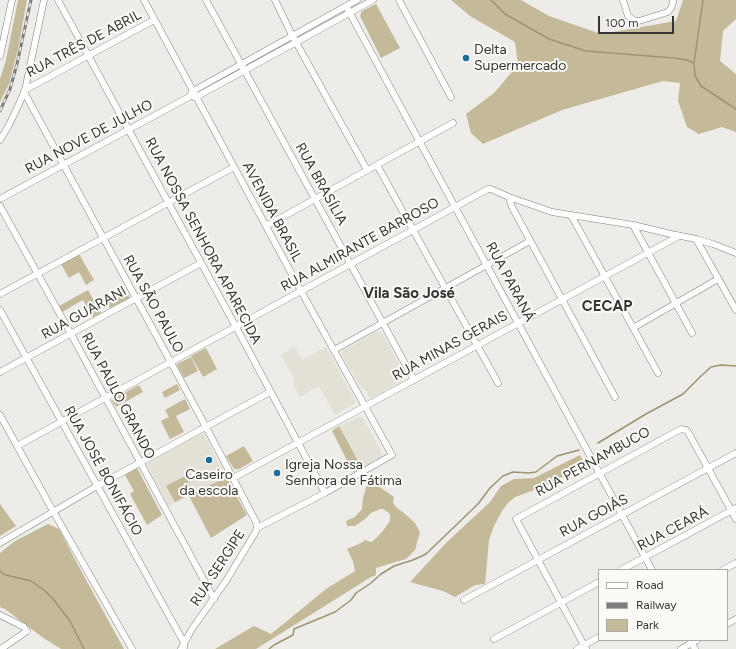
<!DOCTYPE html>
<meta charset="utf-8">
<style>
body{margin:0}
#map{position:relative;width:736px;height:649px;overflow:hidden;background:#edece9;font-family:Figtree,sans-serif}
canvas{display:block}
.legend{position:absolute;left:598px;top:569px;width:130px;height:72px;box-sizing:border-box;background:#fbfaf6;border:1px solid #acaca8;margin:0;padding:5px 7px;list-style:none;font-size:12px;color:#363634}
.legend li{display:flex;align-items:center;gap:8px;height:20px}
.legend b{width:20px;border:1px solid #acaca8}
.scale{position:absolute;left:598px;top:16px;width:76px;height:18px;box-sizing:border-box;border:2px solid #363634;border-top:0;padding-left:5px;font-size:12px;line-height:14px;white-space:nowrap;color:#363634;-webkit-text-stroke:3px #fbfaf6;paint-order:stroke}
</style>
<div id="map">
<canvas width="736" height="649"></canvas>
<ul class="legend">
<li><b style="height:5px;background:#fff"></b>Road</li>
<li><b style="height:5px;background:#7e7e7c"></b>Railway</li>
<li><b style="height:11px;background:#c4b998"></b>Park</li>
</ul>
<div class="scale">100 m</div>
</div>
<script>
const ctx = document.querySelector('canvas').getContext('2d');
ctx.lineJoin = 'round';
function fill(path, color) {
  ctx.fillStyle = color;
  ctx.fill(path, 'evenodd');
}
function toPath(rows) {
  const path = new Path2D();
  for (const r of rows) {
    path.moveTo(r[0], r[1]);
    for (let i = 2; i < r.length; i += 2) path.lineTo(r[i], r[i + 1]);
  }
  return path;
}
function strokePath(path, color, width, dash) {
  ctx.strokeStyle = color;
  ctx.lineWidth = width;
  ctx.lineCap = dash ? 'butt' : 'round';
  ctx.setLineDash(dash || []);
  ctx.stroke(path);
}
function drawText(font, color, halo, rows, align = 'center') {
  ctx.font = font + ' Figtree,sans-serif';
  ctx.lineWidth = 4;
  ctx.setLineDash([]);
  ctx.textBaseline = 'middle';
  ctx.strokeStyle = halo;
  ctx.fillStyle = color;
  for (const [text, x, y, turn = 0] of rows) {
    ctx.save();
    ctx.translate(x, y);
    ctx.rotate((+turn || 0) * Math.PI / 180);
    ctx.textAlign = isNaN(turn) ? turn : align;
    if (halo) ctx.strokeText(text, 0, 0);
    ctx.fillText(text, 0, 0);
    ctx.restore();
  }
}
const built = toPath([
 [376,332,380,332,383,334,404,374,405,376,402,381,371,398,369,397,365,390,361,388,341,353,342,351],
 [295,347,302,360,326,347,355,400,355,403,352,405,335,415,319,386,300,397,293,384,295,383,293,380,294,378,281,355],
 [359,417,362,417,363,418,381,451,382,455,379,458,362,468,339,426],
 [202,433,204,434,226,477,169,506,147,465,148,463]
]);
const green = toPath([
 [18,0,27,0,18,49,9,84,0,102,0,79,6,60],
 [451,0,521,0,549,16,601,34,676,21,683,0,736,0,736,19,723,31,720,61,736,74,736,132,722,127,699,134,687,127,678,101,680,83,663,81,562,110,483,144,471,133,466,114,494,93,518,65,515,42,470,16],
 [376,4,400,48,381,58,360,16,362,11],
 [79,254,94,280,86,285,79,272,69,278,61,264],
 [125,289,130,298,110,308,105,300],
 [88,290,101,313,93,317,83,300,62,312,59,306],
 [206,348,217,369,203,377,191,356],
 [191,357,198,371,184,378,177,365,177,364],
 [177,384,180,390,165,398,162,392],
 [139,385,143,392,116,407,112,401,113,399],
 [185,399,190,409,176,416,184,432,170,439,161,421,169,417,165,410],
 [339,426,362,468,353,472,332,431],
 [244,446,253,461,239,469,234,469,226,456],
 [580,455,588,470,569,473,548,485,515,497,508,503,502,511,494,526,489,540,485,584,475,585,455,597,443,591,410,582,447,542,490,502,501,486,514,479,534,478],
 [137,468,162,515,147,525,130,494,134,491,125,475],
 [185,476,193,492,175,502,166,486],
 [226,477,247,515,211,538,189,496],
 [367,485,378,486,394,497,393,503,397,508,404,513,415,523,420,532,415,550,406,559,395,562,376,568,376,575,371,577,256,649,215,649,254,626,271,634,326,589,355,571,353,561,347,549,361,543,365,540,372,542,382,532,390,521,390,515,389,513,383,509,380,509,371,513,365,519,355,526,347,526,346,521,355,517,362,509,363,498],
 [0,504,16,526,0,536],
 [48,524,59,529,79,567,124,649,61,649,42,637,5,609,0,607,0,553,15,541]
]);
const stream = toPath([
 [491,0,505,14,549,39,586,51,674,58,687,60,694,63],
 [703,0,694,63,695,76,701,86,736,109],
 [598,443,646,414,683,394,701,376,711,367,721,365,736,366],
 [0,571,3,574,10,576,31,581,44,590,54,600,70,621,84,649],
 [269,649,274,645,293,635,294,629,335,612,351,600,356,593,371,583,381,574,394,566,413,560,426,554,478,504,490,488,503,476,513,472,529,473,536,472,557,456,579,450]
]);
const minor = toPath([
 [58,0,236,327,325,493],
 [144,0,301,291,392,455,325,493,257,528,255,533,226,581,192,629,181,649],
 [206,0,414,380],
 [275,0,292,35,367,170],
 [399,0,451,97],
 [623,0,628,16,635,21,639,21,668,12,671,8,673,3,673,0],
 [346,6,652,570],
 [0,56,12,0],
 [25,90,154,20],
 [24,92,206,427,256,522,257,528],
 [194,97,196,97,373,0],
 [0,140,9,125,19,104,25,90,44,0],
 [377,165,498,383],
 [509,197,512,207,615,397],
 [0,199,189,97,193,91,357,0],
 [0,206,71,334,214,599],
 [571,215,658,373],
 [633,225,692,333],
 [266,226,453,123],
 [696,239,736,310],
 [0,294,234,167],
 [0,310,182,639,184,644,184,647],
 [633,328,718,279],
 [334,350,530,241],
 [0,372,201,263],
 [0,415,53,511,132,649],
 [17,446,488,189,491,189,509,197,552,212,633,225,671,234,696,239,713,244,736,253],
 [233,478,679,236],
 [0,543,97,486,270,392],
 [621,570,736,508],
 [723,570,736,563],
 [464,600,736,453],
 [0,615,24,627,27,631,1,649],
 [727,624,736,619],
 [494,639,599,582],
 [690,640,695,649],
 [577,649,599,637],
 [586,649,516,519,681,429,686,430,688,432,736,519],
 [681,649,697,640]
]);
const rail = toPath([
 [0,111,10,89,17,64,31,0]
]);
const markers = [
 [466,58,4,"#1c6d9e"],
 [209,460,4,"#1c6d9e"],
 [277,473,4,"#1c6d9e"]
];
const streetNames = [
 ["RUA TRÊS DE ABRIL",84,44,-28],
 ["RUA NOVE DE JULHO",89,137,-28],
 ["RUA BRASÍLIA",321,184,61],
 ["AVENIDA BRASIL",272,212,62],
 ["RUA NOSSA SENHORA APARECIDA",203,241,62],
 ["RUA ALMIRANTE BARROSO",360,245,-29],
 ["RUA PARANÁ",510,282,62],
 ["RUA SÃO PAULO",153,304,61],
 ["RUA GUARANI",84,313,-29],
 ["RUA MINAS GERAIS",450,346,-29],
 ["RUA PAULO GRANDO",118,396,62],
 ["RUA PERNAMBUCO",593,462,-29],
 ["RUA JOSÉ BONIFÁCIO",103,471,61],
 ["RUA GOIÁS",594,516,-28],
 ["RUA CEARÁ",673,529,-28],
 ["RUA SERGIPE",218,568,-57]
];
const poiNames = [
 ["Delta",474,50],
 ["Supermercado",474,66],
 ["Igreja Nossa",285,465],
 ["Senhora de Fátima",285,481],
 ["Caseiro",209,475,"center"],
 ["da escola",209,491,"center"]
];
const neighbourhoodNames = [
 ["Vila São José",409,294],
 ["CECAP",607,307]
];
fill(built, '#e3e0d5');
fill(green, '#c4b998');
strokePath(stream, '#9e9372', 1.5);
strokePath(minor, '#81807d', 7);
strokePath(minor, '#fff', 6);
strokePath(rail, '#7e7e7c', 3);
strokePath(rail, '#fbfaf6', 1.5, [4.5]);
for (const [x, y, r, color] of markers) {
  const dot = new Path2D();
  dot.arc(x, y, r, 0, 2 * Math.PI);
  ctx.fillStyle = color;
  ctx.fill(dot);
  strokePath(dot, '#fbfaf6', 1.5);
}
drawText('14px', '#363634', '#fbfaf6', streetNames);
drawText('14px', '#363634', '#fbfaf6', poiNames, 'left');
drawText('bold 15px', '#363634', '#fbfaf6', neighbourhoodNames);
</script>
